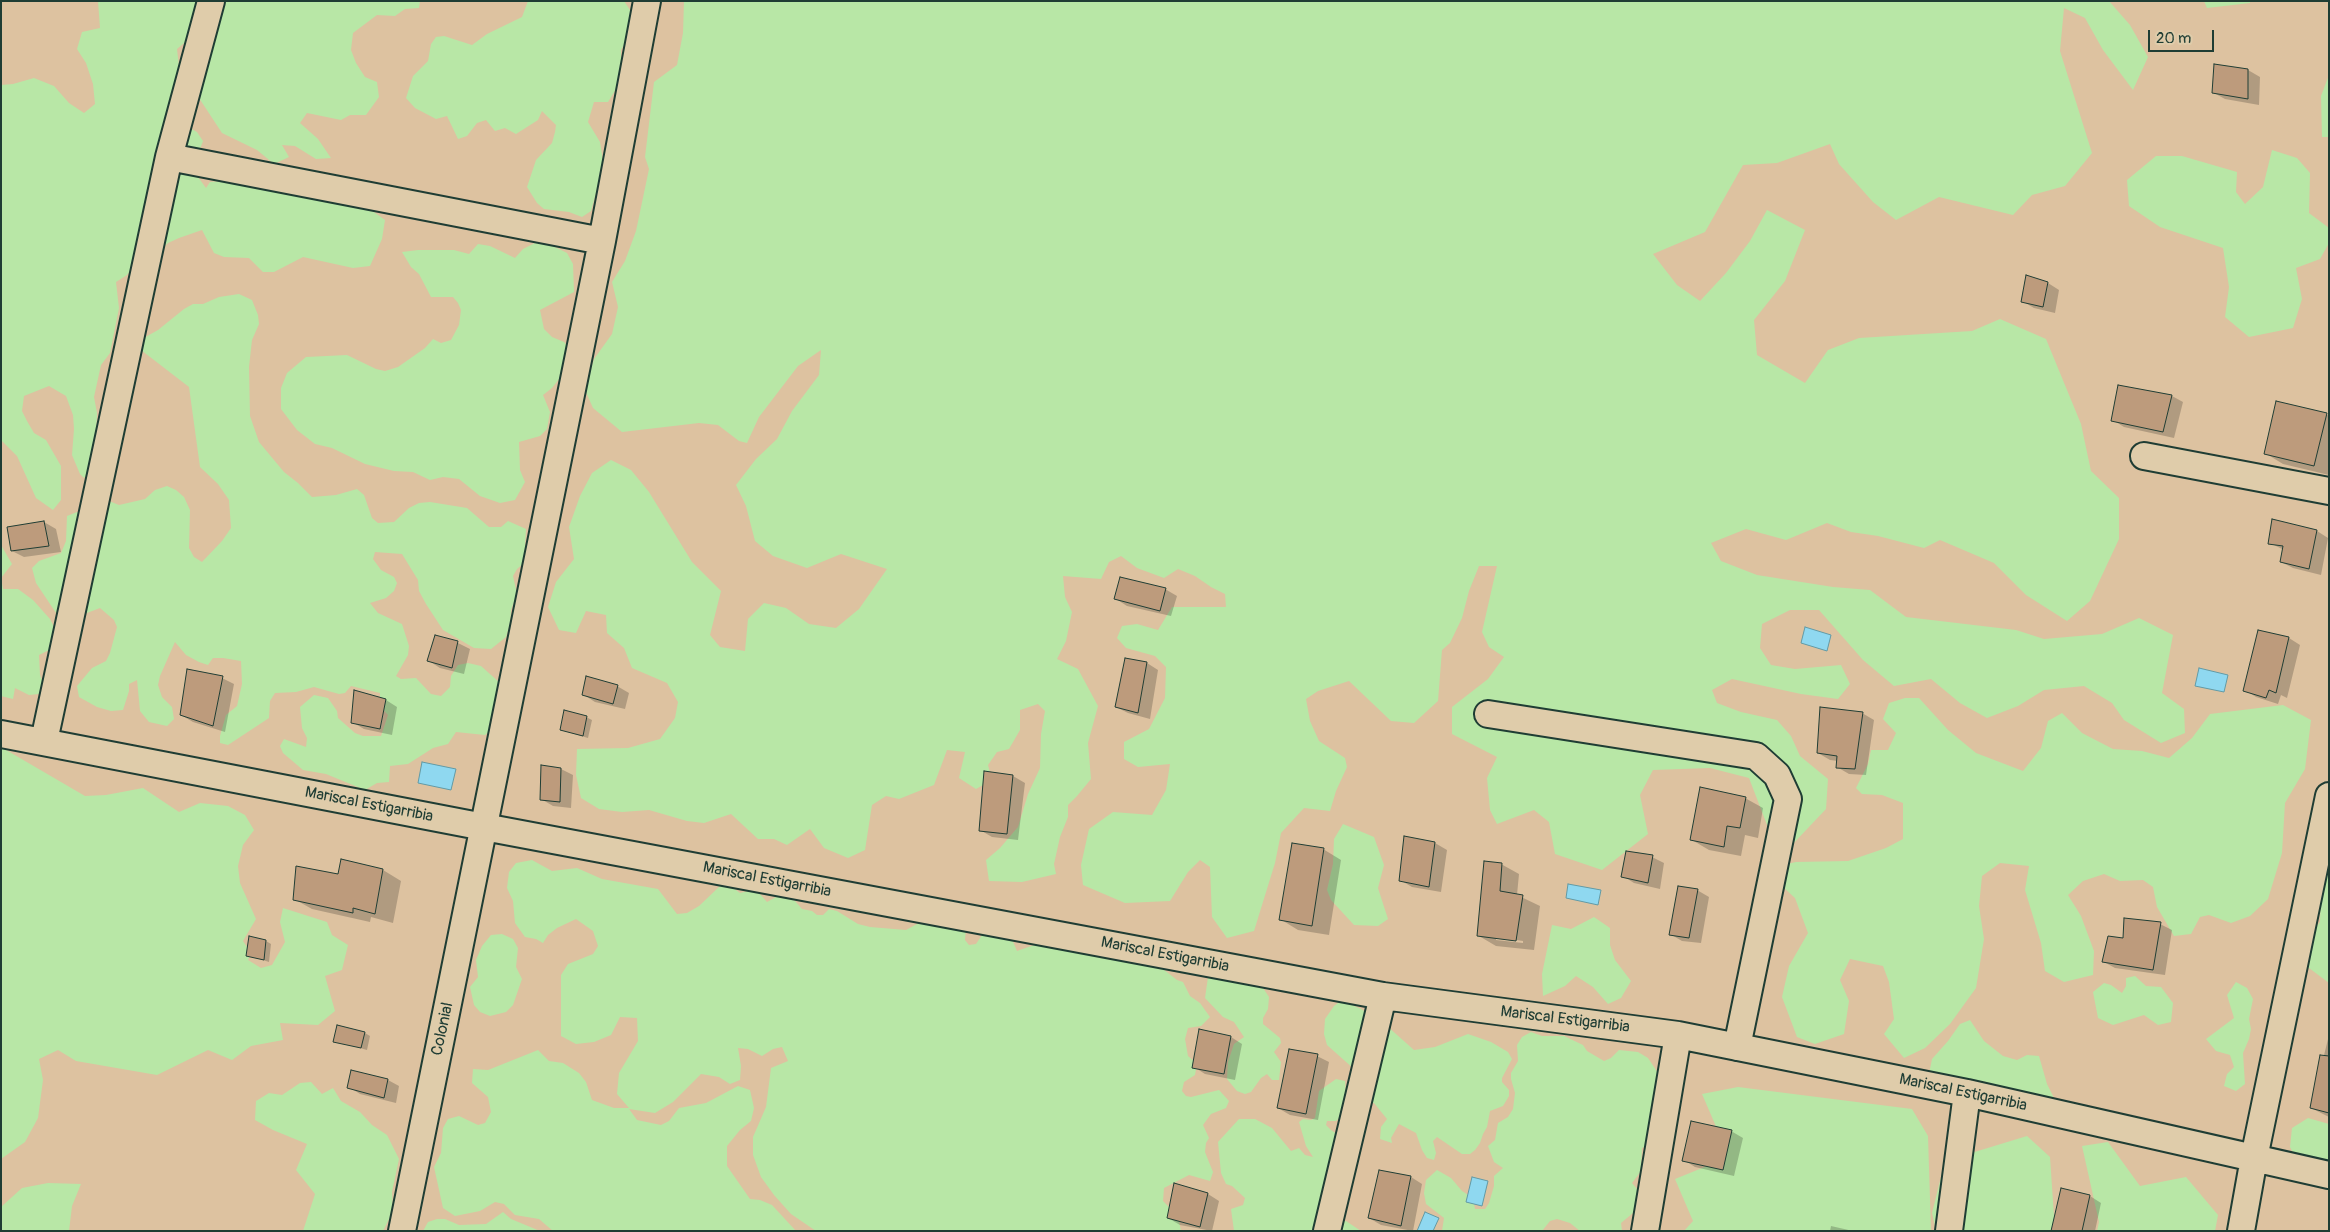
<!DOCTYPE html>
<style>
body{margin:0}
#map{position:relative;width:2330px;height:1232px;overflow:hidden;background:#ddc2a0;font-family:Pangolin,sans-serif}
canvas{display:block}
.frame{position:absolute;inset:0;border:2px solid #1f3d34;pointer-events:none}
.scale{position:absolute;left:2148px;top:30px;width:66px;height:22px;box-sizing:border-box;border:2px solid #1f3d34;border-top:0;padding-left:6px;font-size:15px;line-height:18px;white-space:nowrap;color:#1f3d34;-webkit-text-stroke:4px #dfccaa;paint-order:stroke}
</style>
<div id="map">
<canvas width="2330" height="1232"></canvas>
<div class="frame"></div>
<div class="scale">20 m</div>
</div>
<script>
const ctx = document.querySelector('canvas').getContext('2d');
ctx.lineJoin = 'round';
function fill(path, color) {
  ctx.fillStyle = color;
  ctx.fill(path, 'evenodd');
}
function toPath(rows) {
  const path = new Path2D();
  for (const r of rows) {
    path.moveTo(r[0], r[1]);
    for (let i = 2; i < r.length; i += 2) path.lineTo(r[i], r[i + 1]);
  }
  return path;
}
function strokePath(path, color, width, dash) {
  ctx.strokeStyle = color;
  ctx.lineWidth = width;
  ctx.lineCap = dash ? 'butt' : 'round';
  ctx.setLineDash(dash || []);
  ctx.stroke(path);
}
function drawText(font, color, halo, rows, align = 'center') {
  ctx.font = font + ' Pangolin,sans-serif';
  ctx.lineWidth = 4.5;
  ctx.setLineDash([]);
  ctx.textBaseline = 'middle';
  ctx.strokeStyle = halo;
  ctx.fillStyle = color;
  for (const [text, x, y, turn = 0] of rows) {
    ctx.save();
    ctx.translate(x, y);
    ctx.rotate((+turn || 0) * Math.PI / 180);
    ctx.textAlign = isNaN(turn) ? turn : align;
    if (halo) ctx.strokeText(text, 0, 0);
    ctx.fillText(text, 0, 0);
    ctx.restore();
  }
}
const green = toPath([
 [98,1,200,1,190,38,177,49,186,126,197,132,203,141,200,149,190,153,187,168,198,177,206,188,210,182,221,181,261,189,276,188,356,205,374,212,385,220,382,239,370,266,353,268,303,257,274,272,263,272,249,258,224,257,214,253,202,230,179,238,168,243,157,253,137,262,127,275,116,282,119,308,110,353,101,365,94,397,97,413,95,463,84,478,80,474,72,455,74,429,73,415,66,396,49,386,24,396,22,411,27,421,34,433,46,440,61,466,61,500,53,510,36,498,17,456,1,440,1,85,13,84,34,78,54,86,69,103,84,113,95,104,93,84,86,63,77,49,82,32,100,28],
 [224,1,420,1,419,8,405,9,395,16,377,15,353,33,351,50,356,63,365,77,377,82,379,97,366,115,350,115,341,120,307,113,300,123,318,139,331,158,316,159,295,146,282,145,289,157,274,164,257,150,222,133,199,98,196,88,204,48,215,38,219,24,221,4],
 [528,1,624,1,632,13,632,32,621,50,621,66,616,89,608,102,594,102,588,122,600,142,603,161,601,175,591,211,582,217,569,212,544,209,537,203,527,187,536,160,552,143,555,132,556,125,542,111,538,120,516,134,505,128,495,131,486,120,477,123,467,136,458,139,447,116,436,119,415,108,406,98,413,76,428,61,431,44,436,37,444,36,472,45,487,34,522,17],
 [684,1,2109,1,2130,25,2148,57,2133,90,2103,50,2085,18,2064,8,2060,51,2092,153,2065,186,2032,195,2013,215,1939,197,1896,220,1873,202,1839,164,1830,144,1777,163,1743,165,1705,232,1653,254,1677,285,1700,301,1726,273,1750,241,1767,210,1805,230,1785,281,1754,320,1757,355,1805,383,1828,350,1859,338,1972,331,2000,319,2046,339,2081,424,2091,471,2119,498,2119,539,2090,601,2067,621,2026,595,1994,563,1940,540,1924,548,1878,536,1851,532,1827,523,1786,540,1746,529,1711,543,1721,561,1757,575,1833,587,1870,590,1906,617,2016,630,2044,639,2102,634,2139,618,2173,635,2162,693,2184,709,2185,733,2161,743,2124,720,2112,703,2084,686,2044,690,2018,706,1987,718,1960,703,1931,679,1894,686,1863,660,1819,610,1790,610,1762,624,1760,648,1771,665,1795,669,1841,665,1850,684,1838,699,1801,694,1732,679,1712,690,1717,703,1741,712,1777,720,1791,736,1800,756,1828,779,1826,809,1790,847,1767,825,1749,778,1710,768,1653,770,1640,795,1648,834,1602,870,1555,854,1549,822,1534,810,1497,824,1490,810,1487,778,1497,757,1452,734,1452,707,1488,679,1504,657,1489,647,1482,632,1497,566,1479,566,1469,591,1462,618,1450,643,1442,650,1438,701,1414,723,1391,721,1349,681,1318,691,1306,699,1310,721,1319,741,1345,758,1347,767,1336,791,1330,811,1304,808,1281,833,1275,863,1254,931,1227,938,1212,917,1210,867,1200,860,1188,872,1170,901,1125,903,1083,885,1081,865,1089,829,1113,812,1152,815,1166,790,1170,764,1138,767,1124,759,1124,742,1149,729,1165,698,1166,667,1155,656,1126,648,1117,638,1122,626,1137,624,1158,630,1172,607,1226,607,1225,594,1211,587,1195,576,1178,569,1164,578,1137,568,1121,556,1109,562,1101,579,1063,576,1065,597,1072,612,1066,641,1057,659,1078,669,1098,706,1088,743,1091,779,1077,796,1068,805,1068,817,1060,837,1054,864,1056,874,1022,882,989,881,986,860,1000,848,1018,827,1028,794,1040,768,1041,734,1045,711,1038,704,1020,710,1020,730,1009,749,997,752,988,765,992,780,976,789,959,778,965,752,947,750,934,785,899,799,886,796,872,805,865,850,848,858,824,848,810,829,787,845,774,839,758,839,731,814,704,823,687,821,649,810,622,812,599,809,581,798,576,775,577,749,628,748,660,739,675,718,678,702,667,683,632,668,624,648,607,633,606,615,586,611,576,633,559,630,548,607,556,582,574,559,569,527,580,496,592,473,611,460,631,470,649,492,692,562,721,591,710,635,720,647,745,651,748,619,764,603,786,608,809,624,836,628,859,609,887,569,841,554,807,568,773,556,755,541,746,506,736,485,756,459,777,439,792,411,819,375,821,350,798,366,759,417,747,443,739,441,718,425,699,423,622,432,593,408,585,390,594,359,612,334,618,307,612,282,625,261,636,231,649,169,645,157,654,82,677,65,683,33],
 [2204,1,2250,1,2250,3,2207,8],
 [2329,75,2329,137,2322,137,2321,96],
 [2272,150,2297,158,2310,173,2309,213,2329,228,2329,243,2320,259,2296,268,2302,299,2293,328,2249,337,2225,317,2229,287,2223,248,2160,227,2129,206,2127,180,2156,156,2182,156,2237,172,2236,192,2245,204,2263,187],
 [541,240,567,253,573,264,574,292,540,310,544,329,552,337,564,342,572,352,566,370,552,388,543,395,550,412,547,429,540,436,519,442,520,470,525,482,515,500,500,503,480,496,459,479,443,477,430,480,413,472,394,471,365,464,332,448,315,444,297,430,281,409,281,388,287,373,306,357,347,355,376,369,385,371,398,367,425,348,433,339,441,343,451,340,459,325,461,310,458,303,453,297,431,297,419,274,411,267,402,252,418,250,454,250,469,254,478,244,490,246,515,258,523,249],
 [239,294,252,300,258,315,259,324,252,340,249,367,250,416,259,442,284,472,298,483,312,497,336,495,357,489,364,495,372,518,378,523,394,522,409,508,419,503,430,502,467,508,489,527,501,527,508,521,526,529,524,563,517,569,513,576,517,594,511,610,510,624,506,637,491,649,474,648,443,630,426,604,419,591,418,580,402,554,375,552,373,559,381,570,394,577,397,583,394,591,386,598,370,603,378,613,402,624,409,646,408,655,396,676,401,679,416,678,431,694,441,696,450,687,451,676,458,665,468,663,481,666,500,683,493,728,485,735,456,732,448,744,433,748,408,764,390,766,389,782,377,783,365,790,326,774,303,770,283,753,280,746,284,739,306,747,307,738,302,728,300,707,314,695,328,698,337,711,338,718,355,733,363,736,381,736,388,715,380,706,380,693,351,686,345,693,339,694,314,687,296,692,275,693,270,701,269,718,228,745,220,743,220,736,226,715,237,706,242,684,241,661,223,658,213,658,208,665,199,662,186,655,175,642,160,676,158,685,162,697,172,707,174,719,167,726,149,722,140,711,137,680,129,684,129,691,123,710,111,711,97,707,79,697,77,686,92,668,106,661,110,653,117,627,114,620,100,608,79,616,58,616,36,583,32,568,39,561,61,553,66,541,67,516,77,512,85,513,109,501,119,505,145,499,155,490,167,486,176,490,184,497,190,510,189,548,194,557,202,562,222,541,231,528,229,500,218,484,200,467,189,387,141,350,142,339,158,330,184,309,193,304,203,304,219,297],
 [1,545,12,564,1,578,3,589,18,589,33,600,50,619,56,631,55,647,39,655,40,675,43,683,39,694,29,695,15,688,13,699,1,696],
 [1905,698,1919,698,1948,730,1976,753,2023,771,2041,748,2048,721,2062,713,2082,733,2113,749,2142,751,2169,758,2192,738,2210,714,2283,705,2311,720,2305,769,2285,803,2282,853,2268,899,2250,916,2231,923,2209,915,2200,917,2191,934,2174,936,2157,907,2153,887,2143,880,2120,881,2104,874,2083,881,2068,895,2081,916,2094,951,2093,975,2064,982,2045,971,2041,943,2025,890,2029,866,2000,863,1982,876,1979,906,1984,939,1976,988,1950,1024,1925,1048,1904,1058,1884,1034,1894,1019,1889,982,1883,966,1850,959,1840,980,1849,1001,1844,1034,1815,1044,1797,1037,1782,997,1789,966,1808,933,1795,898,1782,886,1774,867,1796,862,1848,861,1886,848,1903,839,1903,803,1882,795,1862,794,1856,788,1868,764,1871,750,1888,750,1896,733,1883,719,1889,703],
 [1,747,85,796,106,795,143,788,179,812,200,803,228,806,245,815,254,830,243,845,238,866,240,883,256,919,243,941,251,953,248,960,261,968,272,965,285,942,280,922,283,908,327,922,332,935,348,945,342,970,325,976,335,1011,318,1025,280,1023,283,1040,251,1046,232,1060,208,1050,157,1075,76,1061,58,1050,39,1059,43,1080,38,1118,25,1142,1,1159],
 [1343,824,1374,837,1384,865,1378,888,1388,919,1378,926,1354,925,1331,900,1327,890,1333,864,1334,839],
 [532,860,552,871,577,868,602,879,658,889,677,914,687,913,699,906,720,886,728,884,740,893,752,890,759,893,767,902,778,896,786,896,795,901,802,909,812,911,817,915,823,915,829,909,837,911,858,924,870,927,906,930,917,924,931,921,956,929,966,928,965,940,969,945,976,944,982,935,991,933,1011,937,1017,951,1037,944,1059,948,1064,951,1086,951,1110,960,1122,960,1163,969,1177,980,1183,982,1190,996,1200,1003,1210,1017,1201,1026,1188,1028,1185,1039,1188,1056,1197,1064,1195,1075,1184,1082,1182,1091,1186,1096,1191,1097,1219,1090,1229,1101,1226,1108,1211,1114,1203,1125,1209,1138,1206,1143,1205,1152,1213,1172,1210,1181,1189,1175,1164,1188,1163,1201,1178,1216,1181,1231,816,1231,791,1214,774,1195,761,1177,753,1155,753,1137,766,1107,771,1068,788,1061,782,1047,773,1049,762,1056,748,1049,738,1048,741,1066,740,1080,730,1084,719,1077,701,1074,673,1102,655,1113,629,1109,637,1120,661,1125,669,1121,679,1108,706,1103,738,1086,750,1090,754,1108,751,1121,740,1130,727,1146,727,1166,750,1199,760,1200,772,1205,796,1231,553,1231,539,1219,515,1215,504,1204,495,1202,480,1211,455,1216,443,1208,434,1167,441,1153,443,1128,448,1119,459,1116,478,1125,485,1123,491,1112,488,1097,472,1083,473,1069,488,1070,538,1050,549,1061,563,1063,579,1073,586,1082,592,1100,614,1108,629,1108,617,1094,619,1073,638,1041,637,1018,620,1017,611,1035,594,1042,576,1044,561,1036,561,975,568,964,593,954,598,946,593,931,576,919,557,928,548,935,543,943,536,939,525,937,515,923,513,901,507,888,509,872,516,863],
 [2329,865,2329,983,2305,965,2309,935,2320,922,2321,882],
 [1594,917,1610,928,1610,945,1615,960,1631,981,1621,998,1608,1004,1593,987,1576,976,1565,986,1543,996,1542,974,1552,925,1571,929],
 [502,934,513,939,518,948,516,967,522,979,513,1005,506,1012,490,1016,480,1012,474,1005,470,987,478,977,476,960,482,946,491,935],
 [1209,970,1233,975,1243,984,1263,988,1269,997,1268,1009,1263,1018,1263,1024,1280,1038,1281,1043,1274,1052,1281,1062,1279,1080,1272,1080,1267,1074,1261,1078,1251,1092,1245,1094,1237,1091,1227,1079,1228,1062,1234,1044,1244,1037,1234,1022,1223,1017,1205,998],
 [2135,976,2146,986,2161,987,2173,1003,2171,1022,2158,1025,2144,1015,2113,1025,2098,1018,2093,992,2104,983,2111,985,2122,993,2126,986,2126,978],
 [2236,982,2247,988,2253,999,2249,1019,2251,1029,2249,1039,2243,1053,2245,1084,2236,1091,2224,1086,2227,1074,2234,1067,2230,1055,2216,1051,2206,1039,2234,1018,2227,995],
 [1342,1000,1361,1009,1387,1026,1414,1050,1435,1047,1468,1034,1491,1042,1508,1052,1512,1059,1502,1078,1502,1082,1509,1090,1509,1096,1503,1106,1490,1111,1487,1127,1483,1134,1480,1143,1475,1150,1470,1154,1462,1154,1437,1137,1433,1141,1436,1153,1434,1160,1427,1158,1422,1150,1416,1133,1399,1124,1391,1138,1392,1143,1380,1139,1381,1127,1387,1119,1374,1103,1367,1103,1354,1069,1327,1045,1324,1034,1325,1019,1334,1006],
 [1970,1020,1984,1041,2003,1056,2017,1060,2027,1055,2039,1056,2047,1084,2054,1098,2026,1105,2000,1087,1982,1081,1948,1083,1928,1079,1932,1059,1948,1041,1960,1024],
 [1531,1032,1542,1036,1564,1036,1583,1045,1587,1051,1604,1061,1611,1058,1619,1050,1638,1052,1648,1058,1658,1073,1652,1144,1642,1148,1641,1171,1632,1183,1637,1189,1641,1201,1633,1213,1621,1223,1622,1231,1580,1231,1570,1223,1557,1219,1550,1221,1542,1231,1442,1231,1444,1218,1426,1204,1424,1193,1426,1180,1437,1170,1451,1178,1462,1191,1473,1198,1475,1209,1485,1209,1489,1203,1494,1186,1494,1176,1503,1168,1494,1162,1488,1146,1495,1140,1498,1123,1508,1117,1513,1109,1515,1093,1511,1079,1511,1073,1518,1061,1517,1045,1522,1037],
 [1336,1079,1345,1081,1346,1096,1340,1117,1336,1121,1327,1121,1326,1125,1331,1130,1341,1137,1320,1198,1324,1209,1338,1222,1346,1221,1361,1231,1234,1231,1231,1209,1243,1205,1245,1198,1232,1186,1226,1184,1221,1173,1218,1142,1239,1119,1255,1119,1272,1128,1291,1151,1299,1148,1305,1155,1313,1157,1306,1146,1299,1122,1303,1119,1311,1120,1315,1118,1319,1091],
 [311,1082,322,1094,333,1088,341,1101,360,1112,372,1125,387,1135,399,1159,392,1192,393,1211,383,1231,303,1231,315,1194,296,1170,307,1144,273,1130,255,1120,256,1101,269,1093,282,1095,300,1083],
 [1738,1087,1912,1109,1928,1136,1931,1231,1684,1231,1693,1221,1675,1179,1717,1162,1724,1145,1702,1094],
 [2308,1118,2329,1124,2329,1165,2298,1162,2290,1147,2292,1128],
 [2027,1136,2050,1157,2055,1231,1936,1231,1932,1213,1945,1161],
 [2108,1142,2140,1186,2186,1177,2218,1215,2215,1231,2097,1231,2099,1222,2082,1146],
 [48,1183,81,1184,72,1206,69,1231,1,1231,1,1207,22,1188],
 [503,1212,511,1219,540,1231,423,1231,428,1222,437,1219,445,1219,459,1225,486,1224]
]);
const water = toPath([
 [1805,627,1831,635,1827,651,1801,643,1805,627],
 [2199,668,2228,675,2224,692,2195,686,2199,668],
 [422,762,456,769,451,790,418,783,422,762],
 [1568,884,1601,890,1598,905,1566,898,1568,884],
 [1472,1177,1488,1181,1482,1206,1466,1202,1472,1177],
 [1425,1212,1439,1218,1433,1231,1417,1231,1425,1212]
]);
const shadow = toPath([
 [2215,65,2248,70,2260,77,2259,105,2225,99,2214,93],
 [2048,283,2059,290,2055,313,2034,308,2022,301],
 [2172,396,2183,402,2174,438,2124,427,2113,420],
 [2326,414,2329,416,2329,475,2283,464,2265,453],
 [44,522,56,529,61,552,24,557,12,551],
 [2317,531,2328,538,2321,575,2293,568,2281,562,2284,550,2270,543],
 [1165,589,1177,596,1171,616,1127,606,1116,599],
 [436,636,458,643,470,649,464,674,440,668,429,661],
 [2289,638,2300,645,2287,698,2281,695,2278,704,2256,697,2245,690],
 [1147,663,1158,670,1150,719,1128,713,1116,707],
 [222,678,234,684,225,732,193,722,181,715],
 [617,686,629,693,625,709,595,702,584,695],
 [355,692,386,700,397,707,392,735,364,729,352,722],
 [1862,713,1874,720,1866,775,1849,774,1837,767,1838,761,1830,760,1818,753],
 [586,717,592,720,588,738,561,730],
 [561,769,573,775,571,808,553,806,541,799],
 [985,772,1013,776,1025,783,1018,840,992,837,980,830],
 [1745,798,1763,808,1758,838,1745,835,1741,856,1709,850,1692,840],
 [1405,837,1435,843,1447,850,1441,892,1412,887,1400,880],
 [1323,849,1341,860,1329,935,1298,930,1280,919],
 [1652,857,1664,863,1660,889,1634,883,1623,876],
 [342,861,383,870,401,881,393,923,371,917,370,922,312,909,294,899,339,876],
 [1501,864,1519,874,1517,895,1540,906,1534,950,1496,946,1479,936],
 [1496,937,1523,941,1523,943,1496,940],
 [1697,890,1709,897,1701,943,1682,941,1670,934],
 [2160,924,2172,930,2165,975,2115,968,2104,962,2124,939],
 [266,941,271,944,269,962,247,955],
 [365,1033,370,1036,367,1050,335,1041],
 [2329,1035,2329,1117,2311,1108],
 [1231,1037,1242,1044,1235,1080,1205,1074,1194,1067],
 [1317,1056,1329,1062,1318,1120,1290,1115,1278,1108],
 [388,1080,399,1086,396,1103,360,1094,349,1087],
 [1731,1131,1743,1138,1734,1176,1695,1167,1684,1160],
 [1411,1177,1422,1184,1413,1231,1381,1225,1369,1218],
 [2062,1189,2090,1196,2101,1203,2095,1231,2052,1231],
 [1208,1194,1219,1201,1212,1231,1180,1225,1168,1218],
 [1831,1226,1853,1231,1830,1231]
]);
const building = toPath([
 [2214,64,2248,69,2248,99,2212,93,2214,64],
 [2026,275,2048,282,2043,307,2021,302,2026,275],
 [2118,385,2172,395,2163,432,2111,421,2118,385],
 [2276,401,2327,413,2314,466,2264,454,2276,401],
 [2272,519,2317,530,2309,569,2280,562,2283,546,2268,544,2272,519],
 [44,521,49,546,11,551,7,527,44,521],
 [1120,577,1166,588,1160,611,1114,599,1120,577],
 [2258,630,2289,637,2276,693,2269,690,2266,698,2243,691,2258,630],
 [435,635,458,641,452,668,427,661,435,635],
 [1125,658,1147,662,1138,713,1115,707,1125,658],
 [187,669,223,676,213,726,180,715,187,669],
 [586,676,618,685,613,704,582,695,586,676],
 [354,690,386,699,380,729,351,723,354,690],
 [1820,707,1863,712,1855,769,1836,768,1837,756,1817,753,1820,707],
 [564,710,587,716,583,736,560,730,564,710],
 [541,765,561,768,560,802,540,800,541,765],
 [984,771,1013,775,1007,834,979,831,984,771],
 [1700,787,1746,797,1740,828,1727,826,1724,847,1690,840,1700,787],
 [1404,836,1435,842,1429,887,1399,881,1404,836],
 [1292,843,1324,848,1312,926,1279,920,1292,843],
 [1626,851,1653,855,1648,883,1621,877,1626,851],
 [341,859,383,869,375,914,353,908,353,913,293,900,296,866,338,874,341,859],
 [1484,861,1502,863,1500,891,1523,895,1516,941,1477,936,1484,861],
 [1678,886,1698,889,1689,938,1669,935,1678,886],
 [2124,918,2161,922,2153,970,2102,962,2108,936,2123,938,2124,918],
 [249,936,266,940,264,960,246,956,249,936],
 [337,1025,365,1032,361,1048,333,1042,337,1025],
 [1199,1029,1231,1036,1224,1074,1192,1068,1199,1029],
 [1289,1049,1318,1054,1306,1114,1277,1108,1289,1049],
 [2320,1055,2329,1056,2329,1113,2310,1108,2320,1055],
 [351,1070,388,1079,384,1098,347,1088,351,1070],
 [1691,1121,1732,1130,1723,1170,1682,1161,1691,1121],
 [1379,1170,1411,1176,1401,1226,1368,1218,1379,1170],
 [1174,1183,1208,1193,1200,1227,1167,1218,1174,1183],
 [2061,1188,2090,1195,2082,1231,2051,1231,2061,1188]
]);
const minor = toPath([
 [169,157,602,241],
 [2144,456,2329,491],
 [1488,714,1756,756,1777,775,1788,799,1737,1047],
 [1,734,484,827,1383,996,1678,1035,1967,1093,2329,1175],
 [44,741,169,157,211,1],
 [402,1231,602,241,647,1],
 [1327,1231,1383,996],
 [1645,1231,1678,1035],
 [1949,1231,1967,1093],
 [2241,1231,2254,1158,2329,796]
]);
const streetNames = [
 ["Mariscal Estigarribia",369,805,11],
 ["Mariscal Estigarribia",767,880,11],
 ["Mariscal Estigarribia",1165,955,11],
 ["Mariscal Estigarribia",1565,1020,7],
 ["Colonial",443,1029,-78],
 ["Mariscal Estigarribia",1963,1093,12]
];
fill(green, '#b8e7a6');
fill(water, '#8fd8f0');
strokePath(water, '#629aa5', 1);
fill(shadow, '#0003');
fill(building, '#bd9b7c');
strokePath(building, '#1f3d34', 1);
strokePath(minor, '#1f3d34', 30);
strokePath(minor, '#dfccaa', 26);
drawText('16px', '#1f3d34', '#dfccaa', streetNames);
</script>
